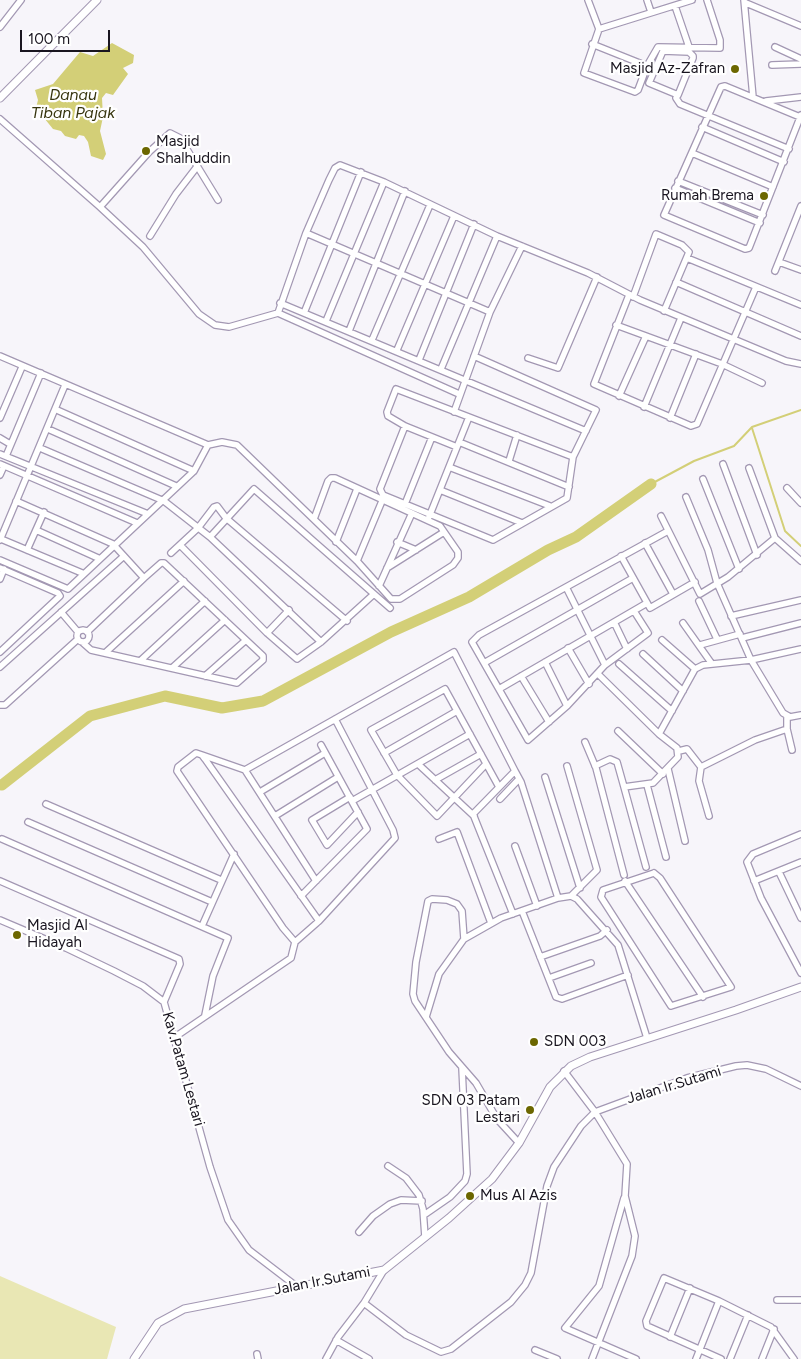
<!DOCTYPE html>
<style>
body{margin:0}
#map{position:relative;width:801px;height:1359px;overflow:hidden;background:#f7f5fa;font-family:Figtree,sans-serif}
canvas{display:block}
.scale{position:absolute;left:20px;top:30px;width:90px;height:22px;box-sizing:border-box;border:2px solid #19151f;border-top:0;padding-left:6px;font-size:15px;line-height:18px;white-space:nowrap;color:#19151f;-webkit-text-stroke:4px #fff;paint-order:stroke}
</style>
<div id="map">
<canvas width="801" height="1359"></canvas>
<div class="scale">100 m</div>
</div>
<script>
const ctx = document.querySelector('canvas').getContext('2d');
ctx.lineJoin = 'round';
function fill(path, color) {
  ctx.fillStyle = color;
  ctx.fill(path, 'evenodd');
}
function toPath(rows) {
  const path = new Path2D();
  for (const r of rows) {
    if (r.length === 3) {
      path.moveTo(r[0] + r[2], r[1]);
      path.arc(r[0], r[1], r[2], 0, 2 * Math.PI);
      continue;
    }
    path.moveTo(r[0], r[1]);
    for (let i = 2; i < r.length; i += 2) path.lineTo(r[i], r[i + 1]);
  }
  return path;
}
function strokePath(path, color, width, dash) {
  ctx.strokeStyle = color;
  ctx.lineWidth = width;
  ctx.lineCap = dash ? 'butt' : 'round';
  ctx.setLineDash(dash || []);
  ctx.stroke(path);
}
function drawText(font, color, halo, rows, align = 'center') {
  ctx.font = font + ' Figtree,sans-serif';
  ctx.lineWidth = 4.5;
  ctx.setLineDash([]);
  ctx.textBaseline = 'middle';
  ctx.strokeStyle = halo;
  ctx.fillStyle = color;
  for (const [text, x, y, turn = 0] of rows) {
    ctx.save();
    ctx.translate(x, y);
    ctx.rotate((+turn || 0) * Math.PI / 180);
    ctx.textAlign = isNaN(turn) ? turn : align;
    if (halo) ctx.strokeText(text, 0, 0);
    ctx.fillText(text, 0, 0);
    ctx.restore();
  }
}
const green = toPath([
 [0,1276,116,1327,107,1359,0,1359]
]);
const water = toPath([
 [112,43,134,55,133,63,123,68,128,74,113,95,106,93,102,98,103,117,100,131,106,154,103,160,91,156,88,142,84,136,79,135,76,139,65,136,61,131,53,129,36,108,38,100,35,90,53,84,80,52,93,56]
]);
const stream = toPath([
 [752,428,785,531,801,546],
 [651,484,694,461,734,446,752,427,801,410]
]);
const river = toPath([
 [2,785,90,716,165,696,222,708,263,701,391,632,469,597,548,550,576,537,651,484]
]);
const minor = toPath([
 [588,0,599,29,584,73,635,92,638,90,647,66,658,47,720,48,720,40,707,0],
 [647,0,651,12],
 [744,0,753,97],
 [746,3,801,26],
 [675,6,689,47],
 [0,27,21,0],
 [599,29,692,0],
 [592,44,647,66],
 [775,47,801,59],
 [772,65,801,64],
 [678,95,649,83,663,51,689,52,693,56,693,58,678,95,676,98,680,104,789,149],
 [766,101,801,97],
 [800,117,725,86,721,87,664,215,745,249,749,248,801,115],
 [0,119,100,207,143,247,199,314,215,325,229,327,278,313,306,233,329,180,335,168,340,165,384,182,497,236,588,273,640,300,786,361,801,364],
 [702,127,784,162],
 [692,153,773,187],
 [678,181,763,215],
 [675,188,760,223],
 [100,207,149,152,170,133,180,138,218,200],
 [306,233,490,312],
 [150,236,176,194,196,168],
 [687,258,801,305],
 [779,262,801,270],
 [775,271,801,206],
 [676,282,801,336],
 [629,295,594,384,691,426,697,424,756,287],
 [633,297,656,234,682,245,689,252,664,311],
 [280,303,586,431],
 [278,313,459,394],
 [304,313,361,172],
 [326,321,384,182],
 [616,325,646,336,619,396],
 [349,331,405,191],
 [646,336,722,364,762,383],
 [372,340,430,205],
 [397,350,454,216],
 [0,356,208,445,222,442,237,445,357,561,391,599,400,599,453,565,458,558,458,552,440,526,335,478,331,478,328,481,314,519],
 [528,358,558,368,597,277],
 [419,360,474,224],
 [441,369,497,236],
 [644,407,681,318],
 [57,410,194,471],
 [454,412,490,312,522,246],
 [0,418,22,367],
 [670,418,696,354],
 [405,426,380,489,383,495,493,540,567,498,573,457,596,410,474,356],
 [48,429,176,486],
 [0,438,10,444],
 [459,442,569,487],
 [457,447,405,426,388,416,387,412,396,389,573,457],
 [40,448,164,501,210,537,321,642],
 [0,454,148,514],
 [6,456,41,373],
 [509,461,517,435],
 [0,464,137,523],
 [723,464,757,555],
 [449,467,550,506],
 [749,468,775,538,801,561],
 [0,475,4,466],
 [703,479,739,569],
 [787,488,801,503],
 [440,490,522,523],
 [686,497,708,550,717,583,751,660,783,713,790,717,801,715],
 [16,501,113,544,144,578,87,632],
 [405,504,432,437],
 [661,516,700,594,728,577,775,538],
 [429,517,469,417],
 [36,530,98,558],
 [210,537,254,489,390,608],
 [1,539,82,573],
 [0,540,65,385],
 [336,542,357,489],
 [397,542,416,550],
 [645,543,673,594],
 [180,545,267,633,297,659,321,642,374,594],
 [27,550,44,512],
 [171,553,198,528,214,507,217,506,226,518,347,621],
 [621,556,650,608,695,582],
 [0,560,68,589,194,471,208,445],
 [357,561,382,501],
 [0,568,58,593,60,596,0,652],
 [387,568,444,532],
 [0,579,4,569],
 [379,586,412,513],
 [566,587,605,665,567,706,528,740,472,642,479,635,668,531],
 [699,601,717,639],
 [61,612,78,632],
 [731,616,801,600],
 [614,622,627,649],
 [683,623,712,664],
 [83,636,6],
 [267,633,289,610],
 [742,638,801,623],
 [662,640,695,669],
 [82,642,91,650,237,683,263,660,263,656,164,563,161,563,144,578],
 [700,645,740,634],
 [568,648,589,684],
 [105,653,184,581],
 [643,654,683,691],
 [140,661,205,601],
 [545,662,567,706],
 [484,663,633,578],
 [619,664,672,711],
 [605,665,648,633,634,611],
 [0,667,124,556],
 [172,668,225,620],
 [598,674,659,734],
 [205,676,246,640],
 [521,676,549,722],
 [499,689,647,603],
 [0,705,5,705,78,639],
 [787,716,787,729,792,750],
 [618,731,663,774],
 [585,742,596,768,624,875],
 [679,751,687,749,701,767,699,781,709,816],
 [384,753,457,711],
 [202,755,245,770,316,881],
 [418,764,474,816],
 [486,764,437,816,397,775,371,730,445,689,499,787],
 [567,766,597,870,571,896],
 [595,766,610,759,617,762,624,787],
 [701,767,755,740,787,729],
 [668,769,685,841],
 [245,770,454,652,515,771,473,814,513,914],
 [515,771,521,782,558,898],
 [545,777,580,888],
 [435,780,481,754],
 [647,785,666,857],
 [260,792,325,753],
 [350,797,312,820,327,845,358,812],
 [500,799,519,779],
 [352,801,470,734],
 [46,804,221,880],
 [275,816,338,777],
 [28,822,212,902],
 [801,834,753,854,747,862,761,898,801,973],
 [2,839,228,938,213,976,205,1015],
 [439,839,457,832,491,923],
 [515,846,537,906],
 [646,867,624,787,653,783,678,757,677,748,659,734,695,669,703,665,751,660,801,649],
 [779,872,801,918],
 [654,873,660,878,731,987,671,1006,601,897,603,890,654,873],
 [0,881,179,959,180,964,164,1002],
 [625,881,703,997],
 [754,881,801,862],
 [301,896,367,829,321,745],
 [522,911,556,997,562,999,628,975],
 [0,920,66,948,114,971,143,986,164,1002,210,1167,228,1220,249,1250,296,1286],
 [319,921,395,838,393,830,335,719],
 [202,926,234,854],
 [464,939,501,918,558,898,571,896,577,899,618,945,647,1038],
 [540,957,600,936,607,930],
 [549,978,591,963],
 [426,1017,439,974,464,939,462,911,457,904,447,900,432,899,428,901,416,962,413,994,415,1001,449,1052,476,1083,497,1119,519,1143],
 [175,1037,291,958,295,942,319,921,205,759,202,755,196,753,178,767,177,771,283,928,295,942],
 [564,1071,595,1112,687,1078,736,1066,747,1065,766,1069,801,1086],
 [388,1166,406,1178,419,1195,423,1209,425,1237],
 [624,1198,599,1286,565,1328,636,1359],
 [424,1215,450,1197,465,1181,467,1174,462,1068],
 [359,1232,373,1216,390,1204,401,1200,422,1201],
 [777,1300,801,1300],
 [364,1303,406,1335,441,1352,451,1349,511,1302,525,1285,531,1273,547,1186,554,1167,581,1126,595,1112,627,1164,625,1196,635,1236,632,1256,592,1359],
 [670,1337,690,1288],
 [336,1340,369,1359],
 [535,1350,557,1359],
 [257,1354,258,1359],
 [326,1359,338,1337,364,1303,384,1270],
 [696,1359,719,1301],
 [721,1359,647,1326,646,1321,664,1278,719,1301,771,1327,794,1359],
 [730,1359,748,1315],
 [762,1359,774,1329]
]);
const tertiary = toPath([
 [0,98,97,0],
 [134,1359,158,1323,184,1309,384,1270,449,1218,492,1179,519,1143,550,1087,571,1066,590,1057,736,1010,801,987]
]);
const markers = [
 [735,69,5,"#6c6700"],
 [146,151,5,"#6c6700"],
 [764,196,5,"#6c6700"],
 [17,935,5,"#6c6700"],
 [534,1042,5,"#6c6700"],
 [530,1110,5,"#6c6700"],
 [470,1196,5,"#6c6700"]
];
const poiNames = [
 ["Masjid Az-Zafran",725,69,"right"],
 ["Masjid",156,142],
 ["Shalhuddin",156,159],
 ["Rumah Brema",754,196,"right"],
 ["Masjid Al",27,926],
 ["Hidayah",27,943],
 ["SDN 003",544,1042],
 ["SDN 03 Patam",520,1101,"right"],
 ["Lestari",520,1118,"right"],
 ["Mus Al Azis",480,1196]
];
const streetNames = [
 ["Kav.Patam Lestari",183,1069,74],
 ["Jalan Ir.Sutami",674,1085,-17],
 ["Jalan Ir.Sutami",322,1281,-11]
];
const waterNames = [
 ["Danau",73,95],
 ["Tiban Pajak",73,113]
];
fill(green, '#e9e7b4');
fill(water, '#d3cf77');
strokePath(stream, '#d3cf77', 2);
strokePath(river, '#d3cf77', 11);
strokePath(minor, '#a398b3', 8);
strokePath(tertiary, '#a398b3', 9);
strokePath(minor, '#fff', 5.5);
strokePath(tertiary, '#fff', 7);
for (const [x, y, r, color] of markers) {
  const dot = new Path2D();
  dot.arc(x, y, r, 0, 2 * Math.PI);
  ctx.fillStyle = color;
  ctx.fill(dot);
  strokePath(dot, '#fff', 2);
}
drawText('15px', '#19151f', '#fff', poiNames, 'left');
drawText('15px', '#19151f', '#fff', streetNames);
drawText('italic 16px', '#37350f', '#fff', waterNames);
</script>
